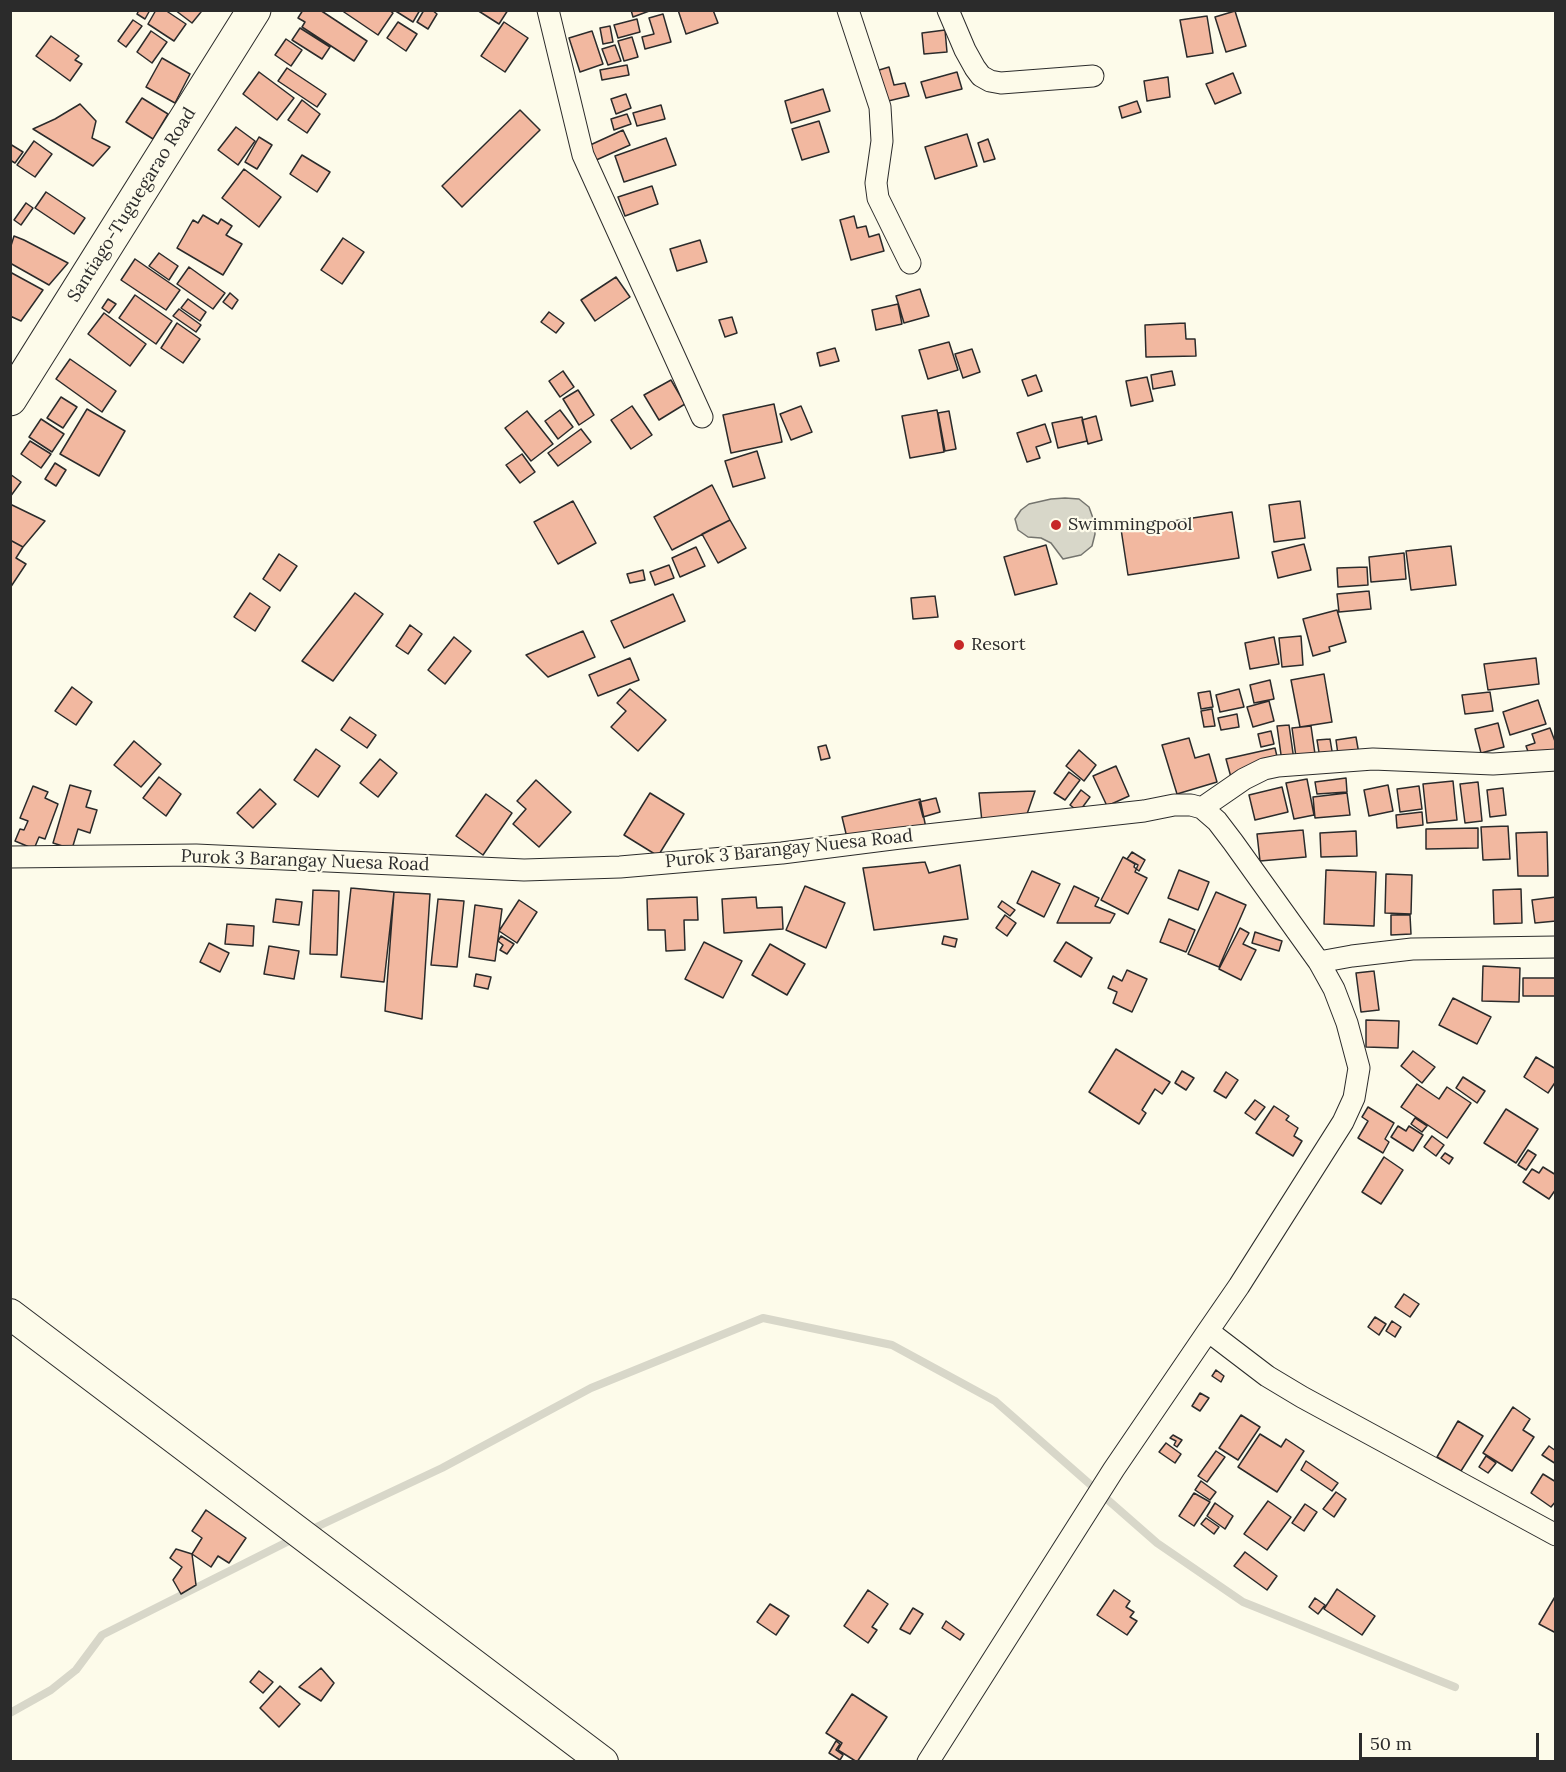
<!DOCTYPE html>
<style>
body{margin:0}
#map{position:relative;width:1566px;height:1772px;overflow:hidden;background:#fdfbea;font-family:Lora,serif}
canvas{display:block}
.frame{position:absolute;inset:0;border:12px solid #2b2b2b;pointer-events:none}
.scale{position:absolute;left:1359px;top:1733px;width:180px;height:27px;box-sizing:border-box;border:3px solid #2b2b2b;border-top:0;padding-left:8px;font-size:18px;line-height:21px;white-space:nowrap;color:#2b2b2b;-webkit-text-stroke:4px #fdfbea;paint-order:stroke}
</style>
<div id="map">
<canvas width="1566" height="1772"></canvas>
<div class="frame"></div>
<div class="scale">50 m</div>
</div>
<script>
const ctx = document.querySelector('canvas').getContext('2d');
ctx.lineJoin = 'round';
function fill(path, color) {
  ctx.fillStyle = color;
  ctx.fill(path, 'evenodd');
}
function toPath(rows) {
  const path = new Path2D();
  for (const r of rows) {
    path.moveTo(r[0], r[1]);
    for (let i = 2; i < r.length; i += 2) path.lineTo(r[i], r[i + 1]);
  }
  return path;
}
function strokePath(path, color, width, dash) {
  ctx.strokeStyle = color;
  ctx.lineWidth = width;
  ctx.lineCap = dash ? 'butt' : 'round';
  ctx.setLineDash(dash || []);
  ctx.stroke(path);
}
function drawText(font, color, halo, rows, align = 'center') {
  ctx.font = font + ' Lora,serif';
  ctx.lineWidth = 4.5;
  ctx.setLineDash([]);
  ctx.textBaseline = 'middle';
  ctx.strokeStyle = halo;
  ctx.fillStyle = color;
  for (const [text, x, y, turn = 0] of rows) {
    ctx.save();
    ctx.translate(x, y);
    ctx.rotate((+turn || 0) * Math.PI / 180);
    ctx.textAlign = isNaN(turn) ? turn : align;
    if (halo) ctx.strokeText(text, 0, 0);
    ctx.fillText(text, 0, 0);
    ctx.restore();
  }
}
const water = toPath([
 [1065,498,1079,499,1089,507,1094,521,1095,534,1092,546,1081,555,1063,559,1051,543,1041,538,1028,537,1018,530,1015,519,1021,510,1029,504,1051,499,1065,498]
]);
const stream = toPath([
 [308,1531,442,1468,591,1388,763,1318,892,1345,995,1401,1157,1543,1243,1602,1455,1687],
 [10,1713,51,1690,76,1670,102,1635,295,1538]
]);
const building = toPath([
 [139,10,150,10,145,19,137,14,139,10],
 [156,10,165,10,186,24,174,41,148,24,156,10],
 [175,10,199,10,201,12,192,23,175,10],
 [303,10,320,10,367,41,354,61,302,27,305,22,298,18,303,10],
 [341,10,389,10,393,13,378,35,341,10],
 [394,10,420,10,413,22,394,10],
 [424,10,432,10,437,14,428,29,417,22,424,10],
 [477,10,508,10,499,24,477,10],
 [631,10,652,10,633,17,631,10],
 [678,10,713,10,718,23,686,34,678,10],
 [1235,11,1246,46,1226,52,1215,17,1235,11],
 [663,14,671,42,645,49,642,37,654,34,649,18,663,14],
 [1207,16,1213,53,1187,57,1180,20,1207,16],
 [637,19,640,32,618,38,614,25,637,19],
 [133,20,142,26,126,47,118,41,133,20],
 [398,22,417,34,406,51,387,38,398,22],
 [504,22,528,38,505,72,481,56,504,22],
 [610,26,613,42,603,44,600,28,610,26],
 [300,28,330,47,322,59,292,40,300,28],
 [945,30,947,52,924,54,922,33,945,30],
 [151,31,167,42,152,63,137,52,151,31],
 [592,31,603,64,580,72,569,38,592,31],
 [51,36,79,56,75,60,82,64,70,81,36,56,51,36],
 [632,37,638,57,624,61,618,41,632,37],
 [286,39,302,50,291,66,275,55,286,39],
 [615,45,621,61,608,65,602,49,615,45],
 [162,58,190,74,175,103,146,87,162,58],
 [627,65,629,75,602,80,600,70,627,65],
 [889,67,894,85,905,83,909,96,884,102,876,71,889,67],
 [287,68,326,94,317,107,278,81,287,68],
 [259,72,294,98,277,120,243,94,259,72],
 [957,72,962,89,926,98,921,82,957,72],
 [1233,73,1241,93,1215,104,1206,84,1233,73],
 [1168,77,1170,97,1147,101,1144,81,1168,77],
 [823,89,830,111,791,123,785,101,823,89],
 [626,94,631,108,616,114,611,99,626,94],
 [142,98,168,114,153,139,126,122,142,98],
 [302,100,320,114,307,133,288,120,302,100],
 [1137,101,1141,112,1122,118,1119,107,1137,101],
 [80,104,96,121,92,138,110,147,93,166,33,129,55,119,80,104],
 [661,105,665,119,637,126,633,113,661,105],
 [520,110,540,130,462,207,442,186,520,110],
 [627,114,631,124,614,130,611,119,627,114],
 [819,121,829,152,802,160,792,129,819,121],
 [236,127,255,141,238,165,218,150,236,127],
 [623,130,630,145,594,161,588,146,623,130],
 [967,134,977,166,935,179,925,147,967,134],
 [259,137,272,145,257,169,245,162,259,137],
 [666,138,676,165,624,182,615,156,666,138],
 [988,139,995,159,984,162,978,143,988,139],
 [34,141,52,154,35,177,17,165,34,141],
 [10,144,23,152,15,163,10,160,10,144],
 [302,155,330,172,317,192,290,174,302,155],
 [244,169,281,197,259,227,222,198,244,169],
 [652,186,658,204,625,216,618,197,652,186],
 [46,192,85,218,74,234,35,208,46,192],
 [26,203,33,208,21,225,14,220,26,203],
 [203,215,218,224,221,219,232,226,226,235,242,244,223,275,177,248,193,220,198,223,203,215],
 [854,216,857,228,866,226,869,237,879,234,884,251,851,260,840,220,854,216],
 [14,236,24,240,68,263,49,285,10,263,10,249,14,236],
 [343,238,364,252,342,284,321,270,343,238],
 [700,240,707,262,677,271,670,249,700,240],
 [159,253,178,266,169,280,149,266,159,253],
 [135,259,180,290,166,310,121,280,135,259],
 [189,267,225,293,213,309,177,284,189,267],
 [10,272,43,290,21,321,10,316,10,272],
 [616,277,630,297,595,321,581,300,616,277],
 [920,289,929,316,904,323,896,296,920,289],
 [230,293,238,300,232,309,223,302,230,293],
 [135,295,172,321,156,344,119,318,135,295],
 [108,299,116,304,109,313,102,308,108,299],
 [188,299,206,312,200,321,181,308,188,299],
 [898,304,902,324,876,330,872,310,898,304],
 [179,309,201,325,196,332,173,316,179,309],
 [549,312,564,323,556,333,541,322,549,312],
 [104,313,146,344,130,366,88,334,104,313],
 [732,317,737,333,725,337,719,320,732,317],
 [177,323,200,339,183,363,161,348,177,323],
 [1185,323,1186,339,1195,339,1196,356,1146,357,1145,325,1185,323],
 [949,342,958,370,928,379,919,350,949,342],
 [835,348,839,361,820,366,817,353,835,348],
 [972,349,980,372,963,378,955,354,972,349],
 [70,359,116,391,102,412,56,379,70,359],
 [563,371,574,387,560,397,549,381,563,371],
 [1172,371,1175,385,1153,389,1151,375,1172,371],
 [1036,375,1042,391,1028,396,1022,380,1036,375],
 [1147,377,1153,401,1131,406,1126,381,1147,377],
 [671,380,685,404,659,420,644,395,671,380],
 [578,390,594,415,579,425,563,399,578,390],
 [61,397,77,407,63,428,47,418,61,397],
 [774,404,782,442,731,453,723,415,774,404],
 [632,406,652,435,631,449,611,420,632,406],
 [801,406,812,432,791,440,780,414,801,406],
 [87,409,125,431,99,476,60,454,87,409],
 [560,410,573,427,558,439,545,421,560,410],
 [937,410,944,452,910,458,902,416,937,410],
 [527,411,553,444,531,461,505,428,527,411],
 [949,411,956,449,945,451,938,413,949,411],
 [1096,416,1102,440,1088,444,1082,420,1096,416],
 [1082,417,1087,441,1058,448,1052,423,1082,417],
 [41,419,64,434,52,452,29,437,41,419],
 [1045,424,1051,442,1036,447,1040,458,1027,462,1017,433,1045,424],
 [581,429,591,442,558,466,548,453,581,429],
 [30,441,51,454,41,468,21,454,30,441],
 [757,451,765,478,733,487,725,461,757,451],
 [522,454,535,472,520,483,506,465,522,454],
 [55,463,66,470,56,486,45,479,55,463],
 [10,474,21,482,10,497,10,474],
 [712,485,730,520,672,550,654,517,712,485],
 [573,501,596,543,558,564,534,522,573,501],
 [1300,501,1305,538,1274,542,1269,505,1300,501],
 [10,504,45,521,23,547,10,540,10,504],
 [1232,512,1239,558,1128,575,1121,529,1232,512],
 [730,520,746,548,718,563,702,534,730,520],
 [10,540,23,547,16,558,26,564,10,588,10,540],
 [1304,544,1311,570,1278,578,1272,552,1304,544],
 [1046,545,1057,584,1015,595,1004,557,1046,545],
 [1451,546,1456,585,1411,590,1406,551,1451,546],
 [696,547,705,566,680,577,672,558,696,547],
 [1404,553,1406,579,1371,582,1369,557,1404,553],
 [279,554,297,566,280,591,263,579,279,554],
 [669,565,674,578,655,585,650,572,669,565],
 [1367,567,1368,585,1338,587,1337,568,1367,567],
 [643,570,645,580,630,583,627,574,643,570],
 [1369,591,1371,609,1339,612,1337,594,1369,591],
 [250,593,270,607,255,631,234,617,250,593],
 [355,593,383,614,333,681,302,661,355,593],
 [673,594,685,621,624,648,611,621,673,594],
 [935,596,938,617,913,619,911,598,935,596],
 [1337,610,1346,642,1329,647,1330,651,1313,656,1303,619,1337,610],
 [410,625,422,634,408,654,396,646,410,625],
 [583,631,595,657,548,677,526,655,583,631],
 [1301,636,1303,665,1282,667,1279,638,1301,636],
 [454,637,471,651,445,684,428,670,454,637],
 [1274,637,1279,664,1250,669,1245,643,1274,637],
 [630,658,639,680,598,696,589,675,630,658],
 [1536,658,1539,684,1488,690,1484,664,1536,658],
 [1324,674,1332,722,1300,727,1291,680,1324,674],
 [1270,680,1274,699,1254,703,1250,685,1270,680],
 [72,687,92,702,76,725,55,711,72,687],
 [630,689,666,720,638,751,611,727,626,711,617,703,630,689],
 [1239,689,1244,707,1220,712,1216,695,1239,689],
 [1210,691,1213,707,1201,709,1198,693,1210,691],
 [1490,692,1493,711,1465,714,1462,695,1490,692],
 [1538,700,1546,724,1510,735,1503,712,1538,700],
 [1269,701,1274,721,1253,727,1247,707,1269,701],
 [1212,709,1215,726,1204,727,1201,711,1212,709],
 [1237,714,1239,727,1221,730,1218,718,1237,714],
 [350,717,376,735,367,748,341,730,350,717],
 [1498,723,1504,747,1481,753,1475,729,1498,723],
 [1289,725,1295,767,1283,769,1277,726,1289,725],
 [1311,726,1316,761,1297,764,1292,728,1311,726],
 [1550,728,1556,744,1556,752,1531,760,1526,746,1535,743,1532,734,1550,728],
 [1271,731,1274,744,1261,747,1258,734,1271,731],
 [1356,737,1360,760,1339,762,1336,740,1356,737],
 [1189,738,1195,758,1209,754,1217,782,1177,794,1162,745,1189,738],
 [1330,739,1334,763,1321,765,1317,740,1330,739],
 [134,741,161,764,141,787,114,765,134,741],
 [826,745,830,758,821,760,818,747,826,745],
 [1275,748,1280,769,1232,781,1226,759,1275,748],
 [316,749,340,766,318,797,294,780,316,749],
 [1079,750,1096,765,1084,781,1066,766,1079,750],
 [380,759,397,773,378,797,360,783,380,759],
 [1116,766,1129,796,1107,806,1093,776,1116,766],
 [1069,772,1080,780,1065,800,1054,793,1069,772],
 [159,777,181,794,166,816,143,798,159,777],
 [1346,778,1347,792,1317,794,1315,782,1346,778],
 [1307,779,1314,815,1294,819,1286,783,1307,779],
 [536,780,571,812,539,847,513,824,526,809,517,801,536,780],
 [1453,781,1457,820,1427,823,1423,784,1453,781],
 [1478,782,1482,821,1465,823,1460,784,1478,782],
 [70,785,91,791,86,807,97,810,90,833,78,829,72,849,53,843,70,785],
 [1388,785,1393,811,1369,816,1364,790,1388,785],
 [33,786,48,792,45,798,58,804,45,839,39,837,34,849,15,841,20,829,24,830,28,821,20,818,33,786],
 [1419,786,1422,809,1400,812,1397,789,1419,786],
 [1282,787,1288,812,1255,820,1249,795,1282,787],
 [1503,788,1506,815,1490,817,1487,790,1503,788],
 [260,789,276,804,253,828,237,813,260,789],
 [1081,790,1090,797,1079,812,1070,805,1081,790],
 [1035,791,1026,817,982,822,979,793,1035,791],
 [650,793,684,814,658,856,624,835,650,793],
 [1347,793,1350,815,1315,818,1313,797,1347,793],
 [486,794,512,813,483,855,456,836,486,794],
 [936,798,940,812,923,817,919,802,936,798],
 [920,799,926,828,849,846,842,817,920,799],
 [1422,812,1423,825,1397,828,1396,815,1422,812],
 [1508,826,1510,859,1483,860,1481,827,1508,826],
 [1478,828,1478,848,1426,849,1426,829,1478,828],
 [1303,830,1306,857,1260,861,1257,834,1303,830],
 [1356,831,1357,856,1321,857,1320,833,1356,831],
 [1547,832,1548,876,1518,876,1516,833,1547,832],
 [1132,852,1145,860,1139,871,1134,867,1135,864,1127,859,1132,852],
 [1123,857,1138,865,1135,872,1147,878,1128,914,1101,900,1123,857],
 [925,862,929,873,960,865,968,919,874,930,863,868,925,862],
 [1179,870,1209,882,1198,910,1168,898,1179,870],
 [1326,870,1376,872,1374,926,1324,924,1326,870],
 [1032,871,1060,884,1044,917,1017,903,1032,871],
 [1386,874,1412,875,1411,914,1385,913,1386,874],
 [805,886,845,903,826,948,786,930,805,886],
 [1074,886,1099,898,1095,906,1115,914,1110,923,1057,923,1074,886],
 [351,888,394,892,384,982,341,977,351,888],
 [1521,889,1522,923,1494,924,1493,890,1521,889],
 [313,890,339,891,337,955,310,954,313,890],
 [394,892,430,894,422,1019,385,1011,394,892],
 [1216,892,1246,905,1219,967,1188,954,1216,892],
 [697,897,698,920,684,920,685,950,666,951,665,930,648,930,647,899,697,897],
 [756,897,757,908,782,907,783,929,724,933,722,899,756,897],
 [1556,897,1556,921,1535,923,1532,900,1556,897],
 [276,899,302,902,299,925,273,922,276,899],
 [438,899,464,901,457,967,431,965,438,899],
 [519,900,537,912,517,943,499,931,519,900],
 [1002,901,1015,910,1010,916,998,907,1002,901],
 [475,905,502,909,495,961,469,957,475,905],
 [1005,915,1016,923,1007,936,996,928,1005,915],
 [1391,915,1410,915,1411,934,1391,935,1391,915],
 [1169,919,1195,930,1186,952,1160,942,1169,919],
 [227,924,254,926,253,946,225,944,227,924],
 [1240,928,1249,933,1243,944,1256,950,1241,980,1219,969,1240,928],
 [1255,932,1282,941,1279,951,1252,943,1255,932],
 [501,936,514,944,507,954,500,950,503,945,498,941,501,936],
 [944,936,957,939,955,947,942,944,944,936],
 [704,942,742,961,723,998,685,979,704,942],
 [1066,942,1092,958,1081,977,1054,961,1066,942],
 [209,943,229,953,220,972,200,962,209,943],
 [770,944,805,964,787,995,752,975,770,944],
 [269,946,299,951,294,979,264,974,269,946],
 [1483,966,1520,968,1519,1002,1482,1001,1483,966],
 [1127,970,1147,979,1132,1012,1113,1003,1117,992,1108,988,1113,976,1122,981,1127,970],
 [1374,971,1379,1010,1361,1012,1356,973,1374,971],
 [476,974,491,977,488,989,474,986,476,974],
 [1523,978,1556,978,1556,996,1523,996,1523,978],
 [1453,998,1491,1017,1477,1044,1439,1025,1453,998],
 [1366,1020,1399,1021,1398,1048,1366,1047,1366,1020],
 [1116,1049,1170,1082,1162,1094,1155,1089,1142,1110,1146,1113,1139,1124,1089,1092,1116,1049],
 [1413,1051,1435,1067,1422,1083,1401,1066,1413,1051],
 [1536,1057,1556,1069,1556,1081,1548,1093,1524,1077,1536,1057],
 [1182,1071,1194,1078,1186,1090,1175,1083,1182,1071],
 [1226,1072,1238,1080,1226,1098,1214,1091,1226,1072],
 [1463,1077,1485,1091,1477,1103,1456,1088,1463,1077],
 [1417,1084,1439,1099,1447,1087,1471,1103,1447,1138,1401,1107,1417,1084],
 [1255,1100,1265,1107,1255,1120,1245,1113,1255,1100],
 [1274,1106,1289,1116,1286,1120,1298,1128,1294,1136,1302,1141,1293,1156,1256,1133,1274,1106],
 [1368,1107,1394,1123,1385,1139,1389,1142,1383,1153,1358,1138,1368,1121,1362,1117,1368,1107],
 [1506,1109,1538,1129,1516,1163,1484,1143,1506,1109],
 [1415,1118,1427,1126,1422,1132,1411,1124,1415,1118],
 [1398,1126,1406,1131,1409,1126,1423,1135,1413,1151,1391,1137,1398,1126],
 [1432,1136,1444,1145,1436,1156,1424,1147,1432,1136],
 [1528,1150,1536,1155,1526,1170,1518,1165,1528,1150],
 [1445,1153,1453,1158,1449,1164,1441,1158,1445,1153],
 [1384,1157,1403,1170,1381,1204,1362,1192,1384,1157],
 [1543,1167,1556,1175,1556,1189,1549,1199,1523,1182,1532,1169,1539,1173,1543,1167],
 [1404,1294,1419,1304,1410,1317,1395,1307,1404,1294],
 [1375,1317,1386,1324,1379,1335,1368,1327,1375,1317],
 [1392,1321,1401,1327,1395,1337,1386,1331,1392,1321],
 [1216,1370,1224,1376,1221,1382,1212,1376,1216,1370],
 [1200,1393,1209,1398,1200,1411,1192,1406,1200,1393],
 [1513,1407,1530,1419,1523,1430,1534,1437,1512,1471,1483,1453,1513,1407],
 [1241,1415,1260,1427,1238,1460,1219,1448,1241,1415],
 [1458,1421,1483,1436,1461,1471,1437,1457,1458,1421],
 [1260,1434,1281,1447,1286,1439,1304,1451,1277,1492,1238,1467,1260,1434],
 [1173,1435,1182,1440,1177,1447,1174,1445,1176,1441,1170,1438,1173,1435],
 [1166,1443,1181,1454,1175,1463,1159,1452,1166,1443],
 [1549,1446,1556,1451,1556,1464,1542,1455,1549,1446],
 [1216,1451,1225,1457,1207,1482,1198,1476,1216,1451],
 [1486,1456,1496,1463,1488,1473,1479,1467,1486,1456],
 [1306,1461,1338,1483,1332,1491,1301,1470,1306,1461],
 [1543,1474,1556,1482,1556,1501,1551,1507,1531,1493,1543,1474],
 [1201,1481,1216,1492,1210,1500,1195,1490,1201,1481],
 [1336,1492,1346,1499,1334,1517,1323,1509,1336,1492],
 [1194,1493,1210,1502,1194,1526,1179,1516,1194,1493],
 [1268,1501,1291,1517,1267,1550,1244,1534,1268,1501],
 [1215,1503,1233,1516,1225,1529,1207,1516,1215,1503],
 [1305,1504,1317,1512,1304,1531,1292,1523,1305,1504],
 [206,1510,246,1538,229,1563,218,1556,211,1567,192,1554,202,1538,192,1531,206,1510],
 [1206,1518,1219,1527,1214,1534,1201,1524,1206,1518],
 [176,1549,192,1554,196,1585,181,1594,173,1580,182,1567,170,1558,176,1549],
 [1245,1552,1277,1576,1267,1590,1234,1566,1245,1552],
 [1337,1589,1375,1616,1362,1635,1324,1609,1337,1589],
 [868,1590,888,1604,872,1627,877,1630,868,1643,844,1626,868,1590],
 [1114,1590,1130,1601,1126,1607,1134,1612,1130,1617,1137,1621,1127,1635,1097,1615,1114,1590],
 [1556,1595,1556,1633,1539,1624,1556,1595],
 [1315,1598,1325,1605,1318,1614,1309,1607,1315,1598],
 [770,1604,789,1616,776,1635,757,1622,770,1604],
 [913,1608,923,1614,910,1634,900,1629,913,1608],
 [946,1621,964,1634,960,1640,942,1628,946,1621],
 [321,1668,334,1683,321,1701,299,1687,321,1668],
 [259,1671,273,1682,263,1693,250,1682,259,1671],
 [280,1686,300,1704,279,1727,260,1708,280,1686],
 [852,1694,887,1717,857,1762,838,1750,842,1743,826,1733,852,1694],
 [836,1741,840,1744,836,1750,843,1755,840,1760,829,1753,836,1741]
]);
const minor = toPath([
 [548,10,583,155,702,417],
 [848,10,880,107,882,141,876,183,878,198,910,263],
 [948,10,965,50,975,68,981,76,990,81,1001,83,1093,76],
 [1202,808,1244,779,1264,769,1278,766,1373,759,1493,764,1556,760],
 [10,857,196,855,524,870,620,867,782,853,900,838,1144,811,1174,805,1191,805,1202,808,1217,821,1233,842,1319,962,1334,989,1347,1023,1359,1068,1354,1098,1343,1122,1239,1286,1208,1331,1267,1376,1302,1397,1556,1535],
 [1319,962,1352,956,1412,949,1556,947],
 [928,1762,1114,1469,1208,1331]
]);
const secondary = toPath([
 [10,1314,603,1762]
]);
const trunk = toPath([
 [10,399,254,10]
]);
const markers = [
 [1056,525,6,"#c62828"],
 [959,645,6,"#c62828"]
];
const streetNames = [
 ["Santiago-Tuguegarao Road",132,205,-58],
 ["Purok 3 Barangay Nuesa Road",789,849,-6],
 ["Purok 3 Barangay Nuesa Road",305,861,2]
];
const poiNames = [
 ["Swimmingpool",1068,525],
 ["Resort",971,645]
];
fill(water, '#d8d7c9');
strokePath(water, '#74746e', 1.5);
strokePath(stream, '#d8d7c9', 8);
fill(building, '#f2b8a0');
strokePath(building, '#2b2b2b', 1.5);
strokePath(minor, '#2b2b2b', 23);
strokePath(secondary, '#2b2b2b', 32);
strokePath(trunk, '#2b2b2b', 35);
strokePath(minor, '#fdfbea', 21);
strokePath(secondary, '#fdfbea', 30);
strokePath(trunk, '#fdfbea', 33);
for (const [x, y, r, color] of markers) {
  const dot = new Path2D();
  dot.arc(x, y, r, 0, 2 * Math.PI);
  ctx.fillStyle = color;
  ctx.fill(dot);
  strokePath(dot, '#fdfbea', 2);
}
drawText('18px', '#2b2b2b', '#fdfbea', streetNames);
drawText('18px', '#2b2b2b', '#fdfbea', poiNames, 'left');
</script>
